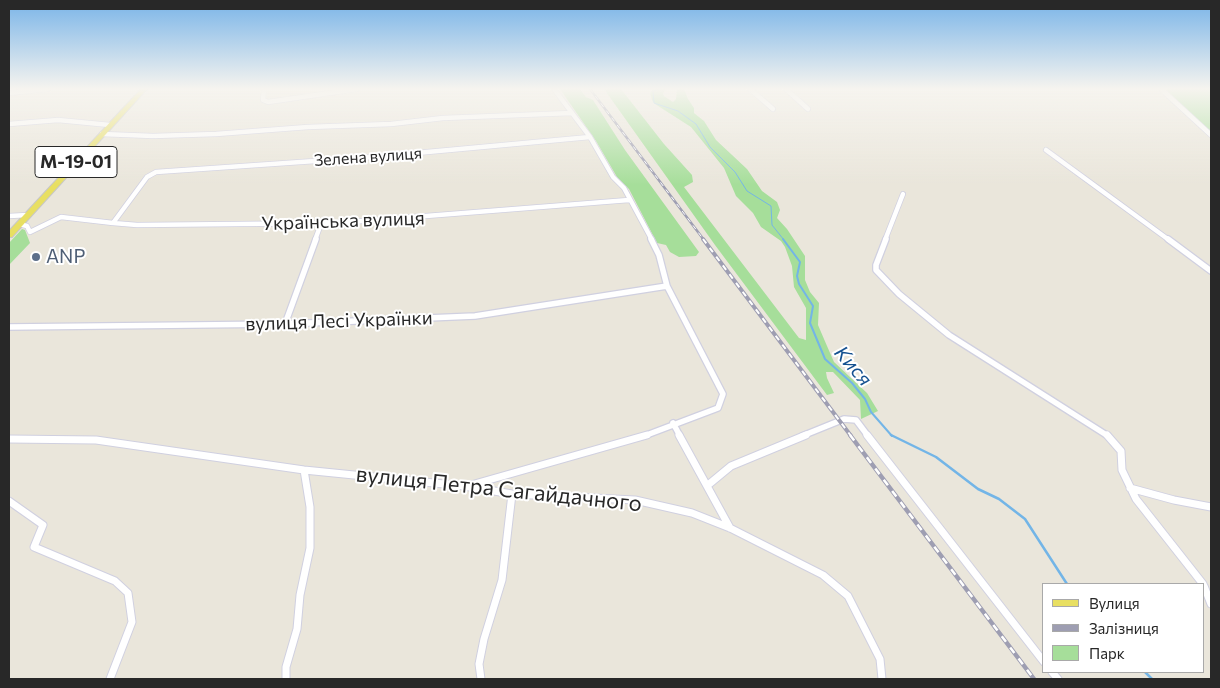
<!DOCTYPE html>
<meta charset="utf-8">
<style>
body{margin:0}
#map{position:relative;width:1220px;height:688px;overflow:hidden;background:#eae6db;font-family:Commissioner,sans-serif}
canvas{display:block}
.frame{position:absolute;inset:0;border:10px solid #282828;pointer-events:none}
.legend{position:absolute;left:1042px;top:583px;width:162px;height:90px;box-sizing:border-box;background:#fff;border:1px solid #a9a9a9;margin:0;padding:6px 9px;list-style:none;font-size:15px;color:#282828}
.legend li{display:flex;align-items:center;gap:10px;height:25px}
.legend b{width:25px;border:1px solid #a9a9a9}
</style>
<div id="map">
<canvas width="1220" height="688"></canvas>
<div class="frame"></div>
<ul class="legend">
<li><b style="height:6px;background:#e8df62"></b>Вулиця</li>
<li><b style="height:6px;background:#9e9eb2"></b>Залізниця</li>
<li><b style="height:14px;background:#a6de9a"></b>Парк</li>
</ul>
</div>
<script>
const ctx = document.querySelector('canvas').getContext('2d');
ctx.lineJoin = 'round';
function fill(path, color) {
  ctx.fillStyle = color;
  ctx.fill(path, 'evenodd');
}
function toPath(rows) {
  const path = new Path2D();
  for (const r of rows) {
    path.moveTo(r[0], r[1]);
    for (let i = 2; i < r.length; i += 2) path.lineTo(r[i], r[i + 1]);
  }
  return path;
}
function strokePath(path, color, width, dash) {
  ctx.strokeStyle = color;
  ctx.lineWidth = width;
  ctx.lineCap = dash ? 'butt' : 'round';
  ctx.setLineDash(dash || []);
  ctx.stroke(path);
}
function drawText(font, color, halo, rows, align = 'center') {
  ctx.font = font + ' Commissioner,sans-serif';
  ctx.lineWidth = 4;
  ctx.setLineDash([]);
  ctx.textBaseline = 'middle';
  ctx.strokeStyle = halo;
  ctx.fillStyle = color;
  for (const [text, x, y, turn = 0] of rows) {
    ctx.save();
    ctx.translate(x, y);
    ctx.rotate((+turn || 0) * Math.PI / 180);
    ctx.textAlign = isNaN(turn) ? turn : align;
    if (halo) ctx.strokeText(text, 0, 0);
    ctx.fillText(text, 0, 0);
    ctx.restore();
  }
}
const green = toPath([
 [560,89,580,89,586,97,593,100,625,150,699,252,696,256,679,257,670,252,666,245,657,243,629,189,617,177,596,141],
 [604,89,621,89,664,144,692,175,693,182,684,187,799,338,806,340,806,308,794,287,792,266,785,247,781,241,761,227,753,213,736,196,724,168,691,127,655,104,652,100,650,93,653,89,666,89,663,93,664,96,673,102,676,99,677,89,684,89,688,99,694,108,694,113,704,121,716,140,747,169,762,191,777,202,780,210,777,218,787,229,805,256,805,280,810,292,819,303,818,325,827,346,834,362,867,393,878,411,861,419,860,400,833,372,826,372,827,378,834,393,827,395,715,245],
 [1164,89,1211,89,1211,133],
 [22,229,25,230,30,243,9,265,9,243]
]);
const streamFar2 = toPath([
 [661,89,653,91,654,103,678,111,696,124,710,147,735,172,747,191,771,206,772,225,784,240]
]);
const streamFar1 = toPath([
 [783,239,800,262,797,276,799,284,813,306,810,323,825,359,852,383,865,399,871,412,892,436]
]);
const stream = toPath([
 [891,435,936,457,978,489,999,499,1025,519,1067,584],
 [1145,672,1152,679]
]);
const minorFar2 = toPath([
 [264,89,263,100,268,102,357,89],
 [554,89,590,137,613,177,624,188,652,240],
 [750,89,773,109],
 [786,89,808,109],
 [1161,89,1211,135],
 [9,93,48,89],
 [9,124,58,120,110,125],
 [102,134,153,136,216,134,308,127,391,124,443,118,572,113],
 [590,137,373,157,156,172,147,177,113,223,137,225,337,223,629,200],
 [1046,150,1169,240],
 [9,216,28,215],
 [19,224,27,226,30,232,61,217,113,223],
 [315,240,321,224],
 [885,240,903,194]
]);
const minorFar1 = toPath([
 [886,239,876,265,876,270,899,294,949,335,1108,436],
 [1168,239,1211,271],
 [285,324,316,239],
 [9,327,285,324,475,316,667,286],
 [673,423,680,436],
 [644,436,718,408,723,394,667,286,659,255,651,239],
 [802,436,844,419,856,420,868,436]
]);
const minor = toPath([
 [679,435,730,528],
 [867,435,1044,662],
 [1107,435,1121,451,1122,470,1136,499,1203,584],
 [9,439,96,440,304,470,464,486,512,494,635,500,692,513,730,528,823,575,848,596,880,659,882,679],
 [471,485,647,435],
 [708,485,731,466,806,435],
 [1130,488,1174,500,1211,507],
 [9,501,43,525,34,547,115,581,128,593,132,622,110,679],
 [1204,586,1211,604],
 [1052,672,1058,679],
 [286,679,286,667,297,629,300,595,310,548,310,507,304,470],
 [481,679,479,664,484,639,502,580,512,494]
]);
const primary = toPath([
 [141,89,147,89,12,237,9,237,9,231,141,89]
]);
const railFar2 = toPath([
 [590,89,704,240]
]);
const railFar1 = toPath([
 [703,239,851,436]
]);
const rail = toPath([
 [850,435,1034,679]
]);
const markers = [
 [36,257,5,"#5c6f8a"]
];
const farStreetnames = [
 ["Зелена вулиця",368,157,-4]
];
const shields = [
 [76,162,82]
];
const shieldNames = [
 ["М-19-01",76,162]
];
const streetNames = [
 ["Українська вулиця",343,221,-2],
 ["вулиця Лесі Українки",339,321,-2]
];
const serviceNames = [
 ["ANP",46,257]
];
const waterNames = [
 ["Кися",853,366,49]
];
const nearStreetnames = [
 ["вулиця Петра Сагайдачного",499,489,6]
];
fill(green, '#a6de9a');
strokePath(streamFar2, '#73b5e7', 1);
strokePath(streamFar1, '#73b5e7', 2);
strokePath(stream, '#73b5e7', 2.5);
strokePath(minorFar2, '#d0d0e0', 6);
strokePath(minorFar1, '#d0d0e0', 8);
strokePath(minor, '#d0d0e0', 9);
strokePath(primary, '#c7c7c7', 2);
strokePath(minorFar2, '#fff', 4.5);
strokePath(minorFar1, '#fff', 5.5);
strokePath(minor, '#fff', 7);
fill(primary, '#e8df62');
strokePath(railFar2, '#9e9eb2', 2.5);
strokePath(railFar1, '#9e9eb2', 4);
strokePath(rail, '#9e9eb2', 4.5);
strokePath(railFar2, '#fff', 1, [4.5]);
strokePath(railFar1, '#fff', 2, [5.5]);
strokePath(rail, '#fff', 2.5, [7]);
const sky = ctx.createLinearGradient(0, 0, 0, 185);
sky.addColorStop(0, '#79b4e8');
sky.addColorStop(0.48, '#f6f4ef');
sky.addColorStop(1, '#f6f4ef00');
ctx.fillStyle = sky;
ctx.fillRect(0, 0, 1220, 185);
for (const [x, y, r, color] of markers) {
  const dot = new Path2D();
  dot.arc(x, y, r, 0, 2 * Math.PI);
  ctx.fillStyle = color;
  ctx.fill(dot);
  strokePath(dot, '#fff', 2);
}
drawText('16px', '#282828', '#fff', farStreetnames);
for (const [x, y, w] of shields) {
  const box = new Path2D();
  box.roundRect(x - w / 2, y - 15.5, w, 31, 4);
  ctx.fillStyle = '#fff';
  ctx.fill(box);
  strokePath(box, '#282828', 1);
}
drawText('bold 18px', '#282828', null, shieldNames);
drawText('19px', '#282828', '#fff', streetNames);
drawText('19px', '#4e5e75', '#fff', serviceNames, 'left');
drawText('italic 20px', '#155190', '#fff', waterNames);
drawText('22px', '#282828', '#fff', nearStreetnames);
</script>
